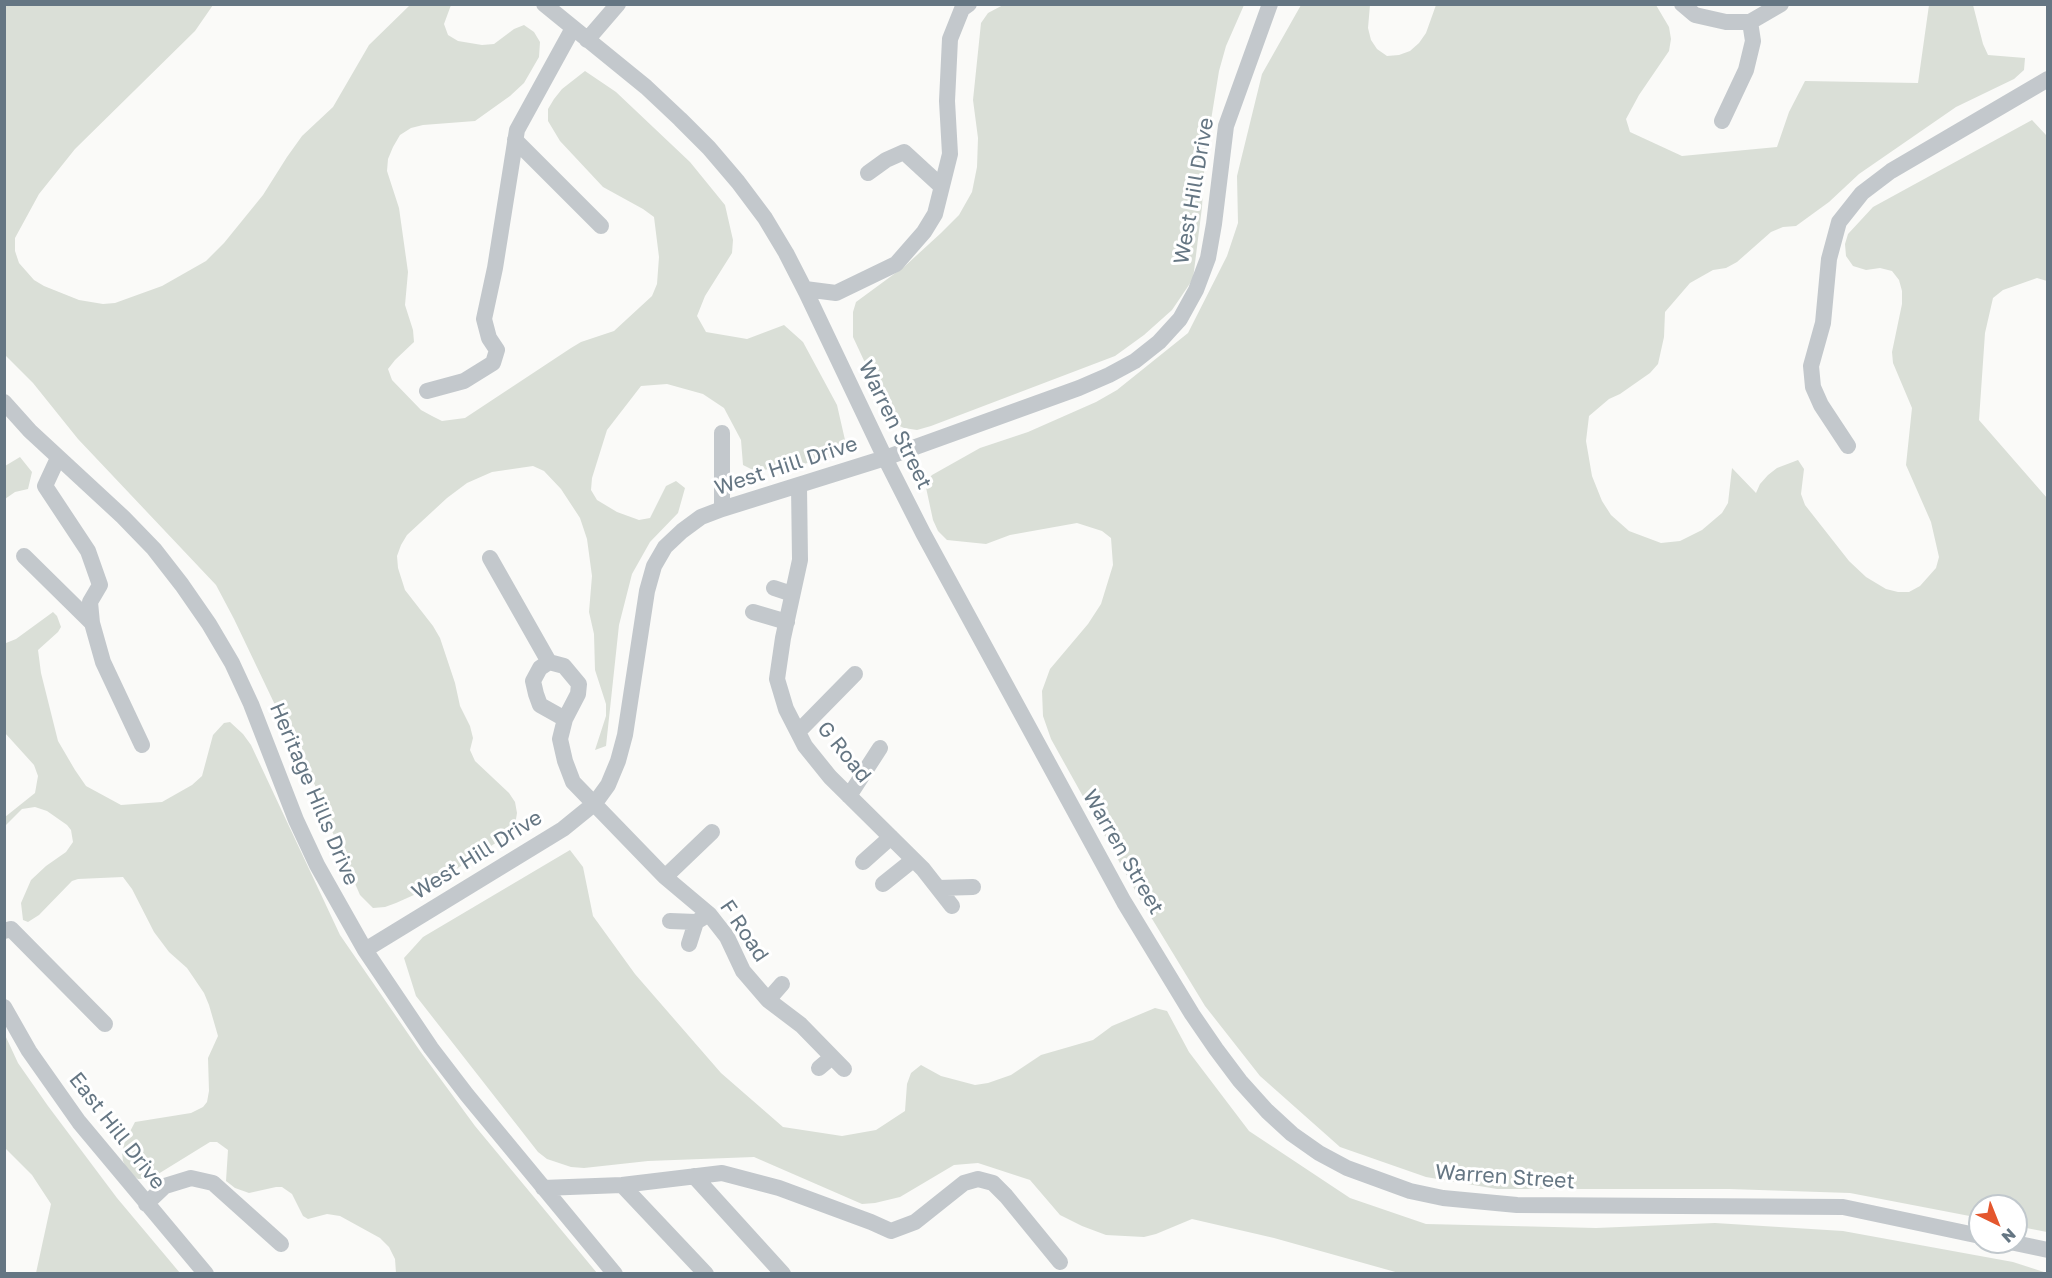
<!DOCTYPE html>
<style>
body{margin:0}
#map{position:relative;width:2052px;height:1278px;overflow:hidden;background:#fafaf8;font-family:"Golos Text",sans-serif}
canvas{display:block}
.frame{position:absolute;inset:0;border:6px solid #657683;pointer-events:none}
.north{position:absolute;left:1968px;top:1194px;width:60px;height:60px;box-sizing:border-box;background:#fff;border:2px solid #c1c8cd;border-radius:50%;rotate:137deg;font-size:16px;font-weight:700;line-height:24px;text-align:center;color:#657683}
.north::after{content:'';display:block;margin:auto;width:21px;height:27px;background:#e4572e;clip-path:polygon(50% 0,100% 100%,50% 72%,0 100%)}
</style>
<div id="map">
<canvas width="2052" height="1278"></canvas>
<div class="frame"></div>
<div class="north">N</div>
</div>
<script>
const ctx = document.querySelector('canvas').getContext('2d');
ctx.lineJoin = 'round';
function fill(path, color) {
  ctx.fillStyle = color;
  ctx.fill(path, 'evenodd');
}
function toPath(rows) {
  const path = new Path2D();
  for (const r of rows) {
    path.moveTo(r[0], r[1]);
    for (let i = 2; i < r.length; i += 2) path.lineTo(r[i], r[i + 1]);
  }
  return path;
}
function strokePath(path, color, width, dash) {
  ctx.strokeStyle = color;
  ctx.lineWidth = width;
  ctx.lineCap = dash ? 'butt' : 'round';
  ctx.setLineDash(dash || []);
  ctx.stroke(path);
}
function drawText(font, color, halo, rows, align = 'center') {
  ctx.font = font + ' "Golos Text",sans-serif';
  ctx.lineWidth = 6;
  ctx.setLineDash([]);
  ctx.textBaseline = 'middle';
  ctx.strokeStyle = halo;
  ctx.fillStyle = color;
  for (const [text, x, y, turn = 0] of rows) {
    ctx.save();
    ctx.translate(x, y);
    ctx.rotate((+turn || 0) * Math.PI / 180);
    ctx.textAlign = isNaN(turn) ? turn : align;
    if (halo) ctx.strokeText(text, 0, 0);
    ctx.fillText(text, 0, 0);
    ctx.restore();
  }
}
const green = toPath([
 [1005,4,1244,5,1226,46,1219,71,1205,157,1202,207,1193,279,1172,310,1144,335,1115,356,931,426,917,430,904,428,893,423,853,337,853,312,856,302,905,266,941,233,959,215,972,192,977,167,978,138,973,100,981,23,988,13],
 [4,5,213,5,195,31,75,149,39,194,15,238,15,251,19,263,34,280,44,286,79,300,103,304,115,303,162,286,206,261,224,243,263,195,287,157,302,136,333,107,369,45,410,5,451,5,444,24,448,35,458,41,482,45,494,44,514,29,524,25,534,32,540,42,539,57,524,83,510,96,475,121,423,125,411,128,400,135,393,147,388,159,387,171,399,208,408,272,405,305,413,330,414,342,395,360,388,369,392,380,421,410,432,416,442,421,465,418,571,348,581,342,614,331,652,296,657,284,659,257,654,217,643,209,603,187,560,141,548,121,548,109,554,99,562,89,585,71,616,92,690,162,725,205,733,240,732,253,705,296,697,316,706,332,747,339,784,325,803,342,837,405,845,440,841,452,830,458,781,469,753,470,743,465,741,440,724,408,703,394,667,384,641,386,607,430,592,478,591,490,597,500,617,512,639,520,650,518,666,486,676,481,685,488,678,513,650,542,632,574,619,625,606,746,595,750,606,716,606,704,595,670,594,634,589,612,592,576,587,539,580,518,561,489,544,471,533,466,492,472,467,483,447,498,407,535,401,545,397,556,398,568,405,590,433,626,440,638,455,683,460,706,470,726,473,738,470,750,475,761,509,793,515,802,517,813,515,825,509,834,425,890,396,903,385,907,373,908,360,895,332,831,318,791,297,751,234,619,216,585,78,439,33,383,5,355],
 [1301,5,1370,5,1368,28,1371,40,1377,49,1387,56,1399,55,1410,51,1419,43,1426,33,1436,5,1656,5,1669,27,1671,39,1669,51,1639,95,1626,119,1630,132,1682,156,1777,147,1789,112,1805,81,1918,83,1929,5,1973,5,1983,44,1988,55,2025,58,2024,70,2014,79,1956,107,1859,174,1829,202,1796,226,1783,227,1771,232,1737,262,1726,268,1713,270,1690,283,1665,312,1664,337,1658,364,1650,373,1620,394,1609,399,1589,416,1586,441,1592,476,1602,501,1611,515,1629,531,1661,543,1680,541,1702,530,1722,513,1728,503,1732,468,1756,493,1760,484,1768,475,1777,468,1798,460,1804,469,1801,494,1805,505,1849,561,1866,577,1886,589,1898,592,1909,592,1920,586,1936,568,1939,557,1931,522,1906,465,1912,408,1893,363,1892,352,1902,304,1902,291,1899,280,1892,271,1880,268,1866,270,1853,266,1846,256,1845,244,1848,234,1873,207,2032,120,2046,135,2047,281,2037,278,2003,290,1993,298,1985,333,1979,420,2047,498,2047,1232,2016,1226,2016,1206,1980,1206,1980,1218,1850,1193,1729,1189,1497,1189,1426,1177,1340,1147,1260,1076,1205,1006,1140,899,1051,739,1043,716,1042,691,1050,669,1088,624,1101,604,1113,565,1111,538,1102,531,1077,523,1010,535,986,544,947,540,938,531,933,520,925,483,932,475,980,448,1028,432,1096,402,1117,390,1188,333,1227,256,1238,223,1237,176,1262,74],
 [20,457,32,472,28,489,15,492,5,499,5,466],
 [53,612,57,616,61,627,58,632,38,650,41,673,58,741,75,770,86,786,121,805,162,802,192,785,202,776,213,735,224,723,230,722,243,734,251,745,340,935,420,1051,475,1126,597,1273,396,1273,395,1259,389,1247,380,1238,340,1216,327,1214,308,1219,303,1216,292,1194,282,1187,276,1187,249,1193,235,1188,226,1181,228,1150,217,1142,210,1142,150,1179,138,1179,128,1172,123,1161,122,1153,125,1141,135,1122,191,1113,203,1107,207,1102,209,1091,208,1058,218,1036,209,1005,204,993,187,968,169,952,154,932,132,889,123,877,78,879,72,881,39,915,28,922,23,920,21,903,31,880,46,866,66,852,73,842,71,830,67,825,47,811,35,807,22,809,5,826,5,817,35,793,38,776,34,765,5,733,4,642,6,643,16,639],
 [570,850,583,867,593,916,635,974,721,1073,783,1127,842,1136,876,1130,905,1111,907,1084,911,1073,921,1065,941,1076,975,1085,988,1083,1011,1075,1041,1055,1093,1040,1112,1026,1155,1008,1167,1011,1189,1052,1249,1131,1350,1198,1426,1224,1596,1228,1715,1223,1843,1231,2013,1262,2047,1273,1399,1273,1274,1238,1192,1219,1156,1234,1144,1237,1106,1235,1082,1226,1060,1215,1030,1180,978,1163,954,1165,900,1197,875,1203,862,1204,754,1157,648,1161,584,1168,571,1167,547,1159,538,1152,416,996,404,958,423,937],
 [5,1035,18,1063,48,1106,117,1198,180,1273,36,1273,51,1204,32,1175,5,1148]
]);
const minor = toPath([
 [544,4,646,87,680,119,709,148,738,182,765,218,786,253,806,292,885,458,923,533,1124,902,1192,1014,1216,1049,1240,1081,1267,1111,1292,1134,1319,1153,1347,1168,1410,1191,1443,1198,1517,1205,1843,1207,1980,1236],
 [1682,4,1695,15,1726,22,1750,22,1781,4],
 [587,40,618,4],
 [1722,121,1746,70,1753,41,1750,22],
 [515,140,601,226],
 [868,173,886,160,904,152,941,186],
 [805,289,836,293,896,264,924,232,935,214,950,154,947,101,950,39,962,9,969,4],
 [427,391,464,381,493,363,497,350,489,338,484,319,495,268,517,130,573,28],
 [4,402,30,431,123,517,154,549,182,585,209,624,232,663,251,704,296,820,317,865,365,950,431,1048,467,1095,615,1274],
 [1848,446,1821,405,1813,387,1811,366,1823,323,1829,259,1839,222,1862,193,1891,171,2048,79],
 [58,458,45,486,88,551,100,585,90,602,92,623,103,662,142,745],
 [799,486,800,560,783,638,777,679,786,709,805,746,830,777,923,869,952,906],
 [722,509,722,433],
 [24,556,92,623],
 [490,558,549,662],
 [774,588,792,594],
 [753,612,787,622],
 [565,719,540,705,536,694,533,681,540,668,549,662,564,666,579,684,578,694,565,719,560,739,565,761,573,782,665,877,709,914,727,937,743,971,768,1000,801,1025,844,1069],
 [798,732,855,674],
 [849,796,880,748],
 [863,862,891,837],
 [665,877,712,832],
 [883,884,913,860],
 [938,888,973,887],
 [670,921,696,922],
 [4,931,11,929,105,1024],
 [689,944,696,922,709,914],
 [365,950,563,829,595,803,608,785,618,761,625,735,647,591,654,566,665,547,682,531,701,517,722,509,885,458,1079,388,1109,375,1135,361,1159,342,1180,319,1196,290,1208,258,1214,224,1226,126,1270,4],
 [768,1000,782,984],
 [4,1007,29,1051,79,1122,206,1274],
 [819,1068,832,1057],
 [694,1176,783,1274],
 [622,1185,706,1274],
 [543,1188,622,1185,722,1173,779,1188,871,1222,891,1231,915,1222,964,1183,978,1179,993,1183,1006,1196,1060,1262],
 [146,1204,165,1186,191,1178,213,1183,281,1244],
 [2010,1242,2048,1250]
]);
const streetNames = [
 ["West Hill Drive",1194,191,-80],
 ["Warren Street",895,425,64],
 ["West Hill Drive",786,466,-18],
 ["G Road",844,752,51],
 ["Heritage Hills Drive",314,794,67],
 ["Warren Street",1123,852,60],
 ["West Hill Drive",477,855,-32],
 ["F Road",744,931,56],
 ["East Hill Drive",117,1131,52],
 ["Warren Street",1505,1177,4]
];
fill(green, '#dadfd7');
strokePath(minor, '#c3c8cc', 16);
drawText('21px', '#657683', '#fff', streetNames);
</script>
